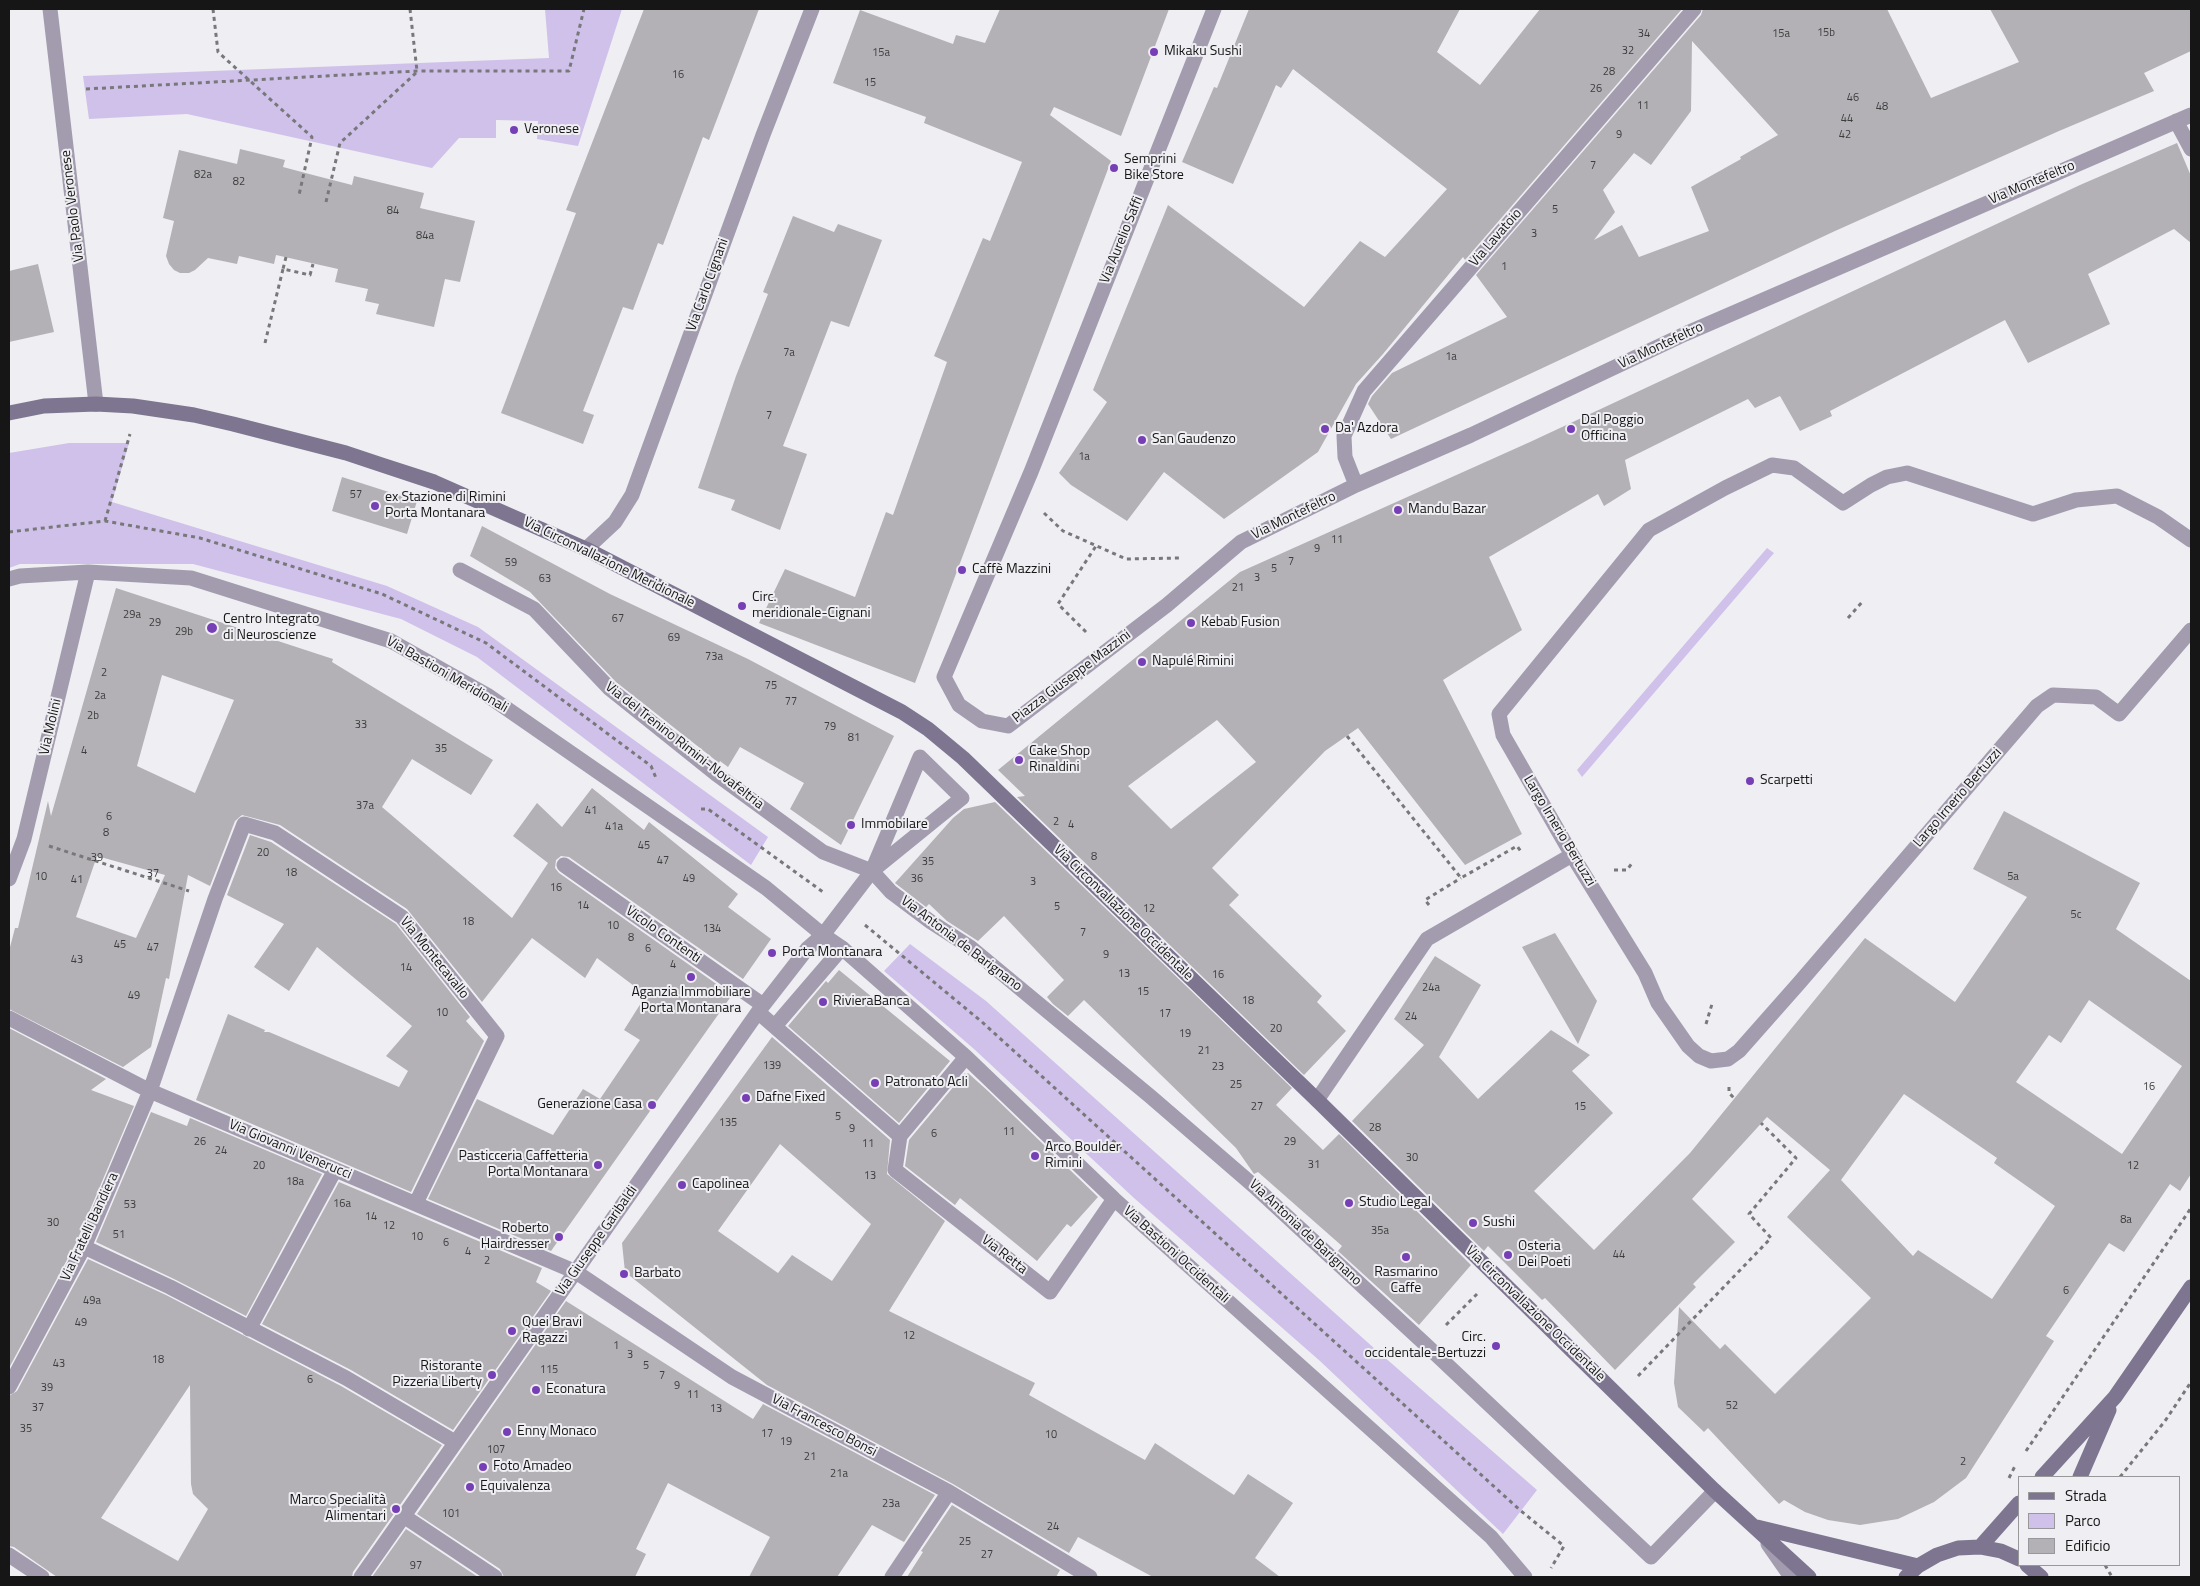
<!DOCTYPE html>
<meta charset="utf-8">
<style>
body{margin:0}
#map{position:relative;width:2200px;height:1586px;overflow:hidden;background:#efeef2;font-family:"Titillium Web",sans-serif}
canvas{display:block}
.frame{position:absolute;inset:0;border:10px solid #161617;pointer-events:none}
.legend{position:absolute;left:2018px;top:1476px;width:162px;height:90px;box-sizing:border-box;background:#efeef2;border:1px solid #98989a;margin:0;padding:6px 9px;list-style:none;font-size:15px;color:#161617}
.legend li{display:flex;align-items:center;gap:10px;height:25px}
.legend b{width:25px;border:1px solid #98989a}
</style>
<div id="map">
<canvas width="2200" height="1586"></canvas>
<div class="frame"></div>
<ul class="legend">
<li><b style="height:6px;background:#7e7590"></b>Strada</li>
<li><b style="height:14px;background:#cfc1ea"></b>Parco</li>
<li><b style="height:14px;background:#b3b1b5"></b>Edificio</li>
</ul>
</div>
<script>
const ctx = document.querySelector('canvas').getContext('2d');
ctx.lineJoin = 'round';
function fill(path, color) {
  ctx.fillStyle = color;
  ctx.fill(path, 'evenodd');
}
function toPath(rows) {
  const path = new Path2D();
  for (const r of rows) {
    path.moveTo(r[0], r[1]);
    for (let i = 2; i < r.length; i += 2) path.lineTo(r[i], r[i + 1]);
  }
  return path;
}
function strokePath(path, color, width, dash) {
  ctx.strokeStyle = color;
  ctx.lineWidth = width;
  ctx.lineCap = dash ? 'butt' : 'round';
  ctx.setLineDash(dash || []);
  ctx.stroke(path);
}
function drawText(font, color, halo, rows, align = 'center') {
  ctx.font = font + ' "Titillium Web",sans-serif';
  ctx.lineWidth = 4;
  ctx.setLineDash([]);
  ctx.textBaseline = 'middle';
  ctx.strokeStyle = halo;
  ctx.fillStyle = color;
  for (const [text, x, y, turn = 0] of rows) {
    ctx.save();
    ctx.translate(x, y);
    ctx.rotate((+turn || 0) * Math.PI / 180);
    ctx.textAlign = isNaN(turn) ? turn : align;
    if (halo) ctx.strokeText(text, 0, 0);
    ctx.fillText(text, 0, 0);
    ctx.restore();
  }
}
const green = toPath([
 [545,9,622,9,578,146,537,139,538,121,496,120,496,138,459,138,432,168,187,114,89,119,83,76,549,58],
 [69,443,129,443,112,502,387,586,478,627,768,837,751,865,477,657,401,619,193,564,20,564,9,568,9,453],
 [1767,548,1774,553,1582,777,1577,770],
 [910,944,986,1001,1375,1349,1537,1490,1503,1534,1320,1361,1134,1198,974,1049,884,971]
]);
const building = toPath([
 [644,9,759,9,709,140,703,137,663,245,658,243,633,310,623,307,583,411,594,415,583,444,501,413,576,213,566,210],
 [1000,9,1169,9,1121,136,1054,107,1050,115,1111,161,915,683,759,623,785,569,855,597,886,512,893,515,947,362,934,356,983,238,990,241,1022,162,924,123,926,117,833,83,860,10,953,44,956,35,985,43],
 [1249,9,1460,9,1437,52,1480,85,1540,9,1682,9,1465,260,1463,257,1383,354,1356,384,1318,452,1224,519,1164,472,1127,521,1071,485,1059,473,1107,402,1093,390,1168,205,1304,307,1360,241,1385,257,1447,189,1293,69,1281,88,1276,85,1233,184,1182,162,1214,87,1217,88],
 [1703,9,1887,9,1931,98,2019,62,1990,9,2191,9,2191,51,2144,73,2154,91,2059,131,1835,231,1391,439,1368,404,1372,396,1392,373,1507,317,1476,275,1701,15],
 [1692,41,1778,135,1740,157,1741,159,1691,187,1709,231,1639,257,1622,225,1594,240,1615,212,1603,190,1634,153,1651,165,1691,111],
 [2177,143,2191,176,2191,243,2174,229,2088,274,2110,324,2028,363,2005,320,1830,411,1832,416,1800,431,1780,396,1755,408,1748,399,1625,460,1631,489,1604,506,1598,494,1489,557,1522,630,1443,680,1522,834,1465,865,1358,728,1325,751,1212,868,1239,895,1229,905,1322,996,1317,1002,1346,1031,1304,1075,1017,797,1025,796,998,770,1240,572,1530,442,2080,185],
 [1217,720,1256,762,1171,829,1128,786],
 [240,149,285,160,283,167,313,175,352,185,354,176,424,193,420,208,475,221,460,282,445,279,434,327,376,314,379,304,365,301,368,289,335,282,338,269,276,255,274,264,239,256,237,264,208,258,195,270,189,273,180,273,174,270,169,264,166,256,174,221,163,218,179,150,237,164],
 [793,216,834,232,838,224,882,240,849,327,831,321,783,446,807,454,780,530,731,510,735,500,698,488,736,376,768,294,763,292],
 [38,264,54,332,9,342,9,271],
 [342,477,417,501,407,534,332,511],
 [482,526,610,594,748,659,894,736,841,845,790,809,804,783,740,747,728,767,720,761,719,763,616,682,530,592,470,556],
 [116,588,333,659,332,662,493,760,471,795,412,759,382,807,512,918,548,863,513,836,537,803,562,827,592,788,644,830,649,822,738,894,728,907,771,939,743,979,569,857,561,856,556,860,555,868,559,873,732,995,551,1251,428,1199,477,1099,553,1135,583,1089,600,1099,640,1040,624,1030,646,995,597,958,585,978,532,938,482,1002,407,909,280,825,242,815,235,821,210,886,188,875,169,979,166,978,151,1047,123,1067,9,1009,9,951,15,928,18,928,48,801,51,816],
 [162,675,234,700,195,793,137,766],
 [97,856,165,875,136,938,76,917],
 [995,802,1292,1088,1276,1105,1323,1150,1339,1134,1471,1265,1419,1325,1338,1251,1342,1246,1258,1172,1254,1174,1236,1148,1084,1000,1068,1016,1053,1004,1047,997,1064,980,1004,916,978,941,947,921,929,904,926,907,895,883,953,818,964,809],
 [2004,811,2140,883,2116,929,2191,981,2191,1174,2180,1191,2170,1184,2124,1252,2109,1243,2046,1336,2054,1341,1966,1478,1934,1502,1898,1519,1860,1525,1828,1520,1805,1512,1784,1500,1779,1504,1708,1428,1704,1432,1678,1407,1674,1383,1679,1307,1720,1349,1725,1344,1775,1394,1871,1298,1787,1217,1830,1170,1767,1117,1692,1199,1735,1242,1693,1284,1696,1287,1615,1370,1545,1298,1542,1300,1488,1246,1484,1251,1352,1121,1424,1045,1394,1019,1435,956,1481,985,1439,1057,1478,1099,1551,1030,1590,1055,1572,1071,1613,1113,1534,1191,1594,1250,1690,1153,1865,938,1955,1002,2027,897,1973,869],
 [2089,1000,2182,1066,2122,1154,2016,1082,2049,1035,2061,1043],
 [1904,1094,1997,1158,1994,1163,2055,1206,1992,1299,1918,1250,1913,1256,1841,1180],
 [250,835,271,842,396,924,470,1017,466,1021,484,1041,411,1192,196,1100,228,1014,265,1030,264,1032,269,1032,399,1087,408,1071,386,1056,412,1026,317,947,289,991,254,967,284,924,227,895],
 [1555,933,1597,1001,1578,1044,1522,947],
 [839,970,950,1061,899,1123,788,1026,826,981,828,983],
 [9,1028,106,1079,91,1090,134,1106,76,1243,9,1368],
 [772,1037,890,1140,887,1174,945,1221,889,1311,1035,1383,1029,1395,1145,1460,1155,1443,1234,1495,1248,1474,1293,1503,1255,1558,1280,1577,1153,1577,1078,1537,1069,1553,953,1484,767,1385,625,1272,622,1243],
 [780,1144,871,1224,832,1281,792,1255,778,1273,718,1231],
 [965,1073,966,1075,968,1073,988,1091,1098,1197,1071,1227,1067,1224,1037,1261,960,1198,955,1205,905,1166,909,1140],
 [151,1112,187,1126,190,1118,322,1174,246,1316,174,1279,96,1242],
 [339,1182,542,1268,536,1282,551,1291,453,1430,351,1370,262,1324],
 [88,1259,166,1295,341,1386,442,1445,353,1572,352,1577,57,1577,14,1547,9,1546,9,1396,17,1391],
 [190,1385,191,1484,193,1494,208,1509,178,1561,101,1518],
 [566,1301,753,1419,763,1404,935,1495,904,1542,872,1525,837,1577,749,1577,770,1537,668,1483,636,1549,646,1554,635,1577,504,1577,500,1569,417,1514],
 [952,1505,1060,1570,1056,1577,907,1577,923,1552,921,1551],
 [406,1529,478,1577,372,1577]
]);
const path = toPath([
 [213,9,218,52,312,137,299,195],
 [410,9,417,71],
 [86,89,417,71,569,71,584,9],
 [326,202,340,143,417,72],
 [286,257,283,269,310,275,313,264],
 [265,343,283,269],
 [1044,513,1063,531,1126,559,1179,558],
 [105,521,130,434],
 [9,532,105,521,200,538,382,594,486,643,651,766,656,778],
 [1848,618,1863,601],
 [1086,632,1058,604,1096,546],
 [1347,736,1461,878,1517,846,1522,853],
 [701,809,708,809,823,892],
 [49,846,189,891],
 [1614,870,1627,870,1632,863],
 [1429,905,1425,900,1461,878],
 [865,925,982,1022,1521,1511,1564,1546,1551,1568],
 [1706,1024,1712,1004],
 [1729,1087,1729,1093,1735,1099],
 [1446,1325,1477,1294],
 [1638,1376,1771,1238,1749,1214,1796,1158,1761,1123],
 [2026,1451,2191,1208],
 [2120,1477,2165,1421,2191,1382],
 [2009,1478,2015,1466],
 [2105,1565,2112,1577]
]);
const lane = toPath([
 [460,570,534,609,610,689,716,774,823,852,872,871,891,892,931,922,970,947,1151,1097,1254,1186,1425,1344,1651,1557,1715,1491],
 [775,1026,842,948]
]);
const street = toPath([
 [50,9,96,404],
 [1214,9,1031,472,944,677,959,705,982,721,1008,726,1167,605,1241,542,1356,485,1471,435,1685,334,2191,115],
 [2176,121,2191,149],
 [1356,485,1345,457,1344,436,1364,391,1694,9],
 [2191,540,2158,517,2117,496,2076,500,2033,514,1907,473,1887,477,1871,485,1843,503,1794,468,1772,465,1725,488,1649,530,1499,714,1503,735,1572,855,1645,973,1658,1003,1688,1046,1699,1056,1711,1061,1728,1059,1739,1051,1800,982,2037,706,2053,695,2096,697,2119,714,2191,630],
 [586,549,615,522,632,495,763,135,812,9],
 [9,579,20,576,88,572,191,578,391,641,487,695,766,888,823,935,842,948,966,1057,1114,1199,1491,1537,1525,1577],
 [564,865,763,1005],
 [9,879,24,839,88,572],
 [758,1012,900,1136],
 [9,1018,150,1091,576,1272,732,1377,949,1492,1090,1577],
 [966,1057,900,1136,895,1170,1050,1292,1114,1199],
 [1317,1100,1427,939,1572,855],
 [84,1247,170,1287,346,1378,455,1442],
 [249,1329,335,1170],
 [9,1387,84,1247,150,1091,215,899,244,824,275,833,402,917,497,1036,416,1203],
 [405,1517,495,1577],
 [1768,1544,1791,1577],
 [9,1555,42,1577],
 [361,1577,758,1012,807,949,823,935,872,871,920,757,962,798,872,871],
 [892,1577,949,1492]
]);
const secondary = toPath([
 [9,413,44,406,96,404,133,406,194,415,233,424,346,453,382,465,434,482,586,549,902,712,928,729,963,758,1317,1100,1715,1491,1809,1577],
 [2042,1477,2115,1397,2191,1287],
 [2080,1477,2109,1410],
 [1757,1527,1918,1566],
 [1980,1547,2019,1503],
 [2027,1565,2041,1577],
 [1906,1577,1918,1566,1937,1555,1958,1548,1980,1547,2001,1551,2019,1559]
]);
const markers = [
 [1154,52,5,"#763fb6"],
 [514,130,5,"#763fb6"],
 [1114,168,5,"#763fb6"],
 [1325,429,5,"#763fb6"],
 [1571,429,5,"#763fb6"],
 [1142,440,5,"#763fb6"],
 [375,506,5,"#763fb6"],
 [1398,510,5,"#763fb6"],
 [962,570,5,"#763fb6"],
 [742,606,5,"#763fb6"],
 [1191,623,5,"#763fb6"],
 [212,628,6,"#763fb6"],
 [1142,662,5,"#763fb6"],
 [1019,760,5,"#763fb6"],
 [1750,781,5,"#763fb6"],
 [851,825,5,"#763fb6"],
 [772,953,5,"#763fb6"],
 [691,977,5,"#763fb6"],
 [823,1002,5,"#763fb6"],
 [875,1083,5,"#763fb6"],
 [746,1098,5,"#763fb6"],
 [652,1105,5,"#763fb6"],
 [1035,1156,5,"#763fb6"],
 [598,1165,5,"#763fb6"],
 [682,1185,5,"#763fb6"],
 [1349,1203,5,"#763fb6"],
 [1473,1223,5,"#763fb6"],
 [559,1237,5,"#763fb6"],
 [1508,1255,5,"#763fb6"],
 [1406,1257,5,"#763fb6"],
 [624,1274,5,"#763fb6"],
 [512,1331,5,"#763fb6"],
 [1496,1346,5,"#763fb6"],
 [492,1375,5,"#763fb6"],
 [536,1390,5,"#763fb6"],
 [507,1432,5,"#763fb6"],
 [483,1467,5,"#763fb6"],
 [470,1487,5,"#763fb6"],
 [396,1509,5,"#763fb6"]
];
const numberNames = [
 ["15b",1826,33],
 ["34",1644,34],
 ["15a",1781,34],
 ["32",1628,51],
 ["15a",881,53],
 ["28",1609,72],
 ["16",678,75],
 ["15",870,83],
 ["26",1596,89],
 ["46",1853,98],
 ["11",1643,106],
 ["48",1882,107],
 ["44",1847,119],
 ["9",1619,135],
 ["42",1845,135],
 ["7",1593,166],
 ["82a",203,175],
 ["82",239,182],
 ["5",1555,210],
 ["84",393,211],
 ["3",1534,234],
 ["84a",425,236],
 ["1",1504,267],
 ["7a",789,353],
 ["1a",1451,357],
 ["7",769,416],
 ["1a",1084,457],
 ["57",356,495],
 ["11",1337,540],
 ["9",1317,549],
 ["7",1291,562],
 ["59",511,563],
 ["5",1274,569],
 ["3",1257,578],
 ["63",545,579],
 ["21",1238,588],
 ["29a",132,615],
 ["67",618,619],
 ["29",155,623],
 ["29b",184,632],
 ["69",674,638],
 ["73a",714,657],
 ["2",104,673],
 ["75",771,686],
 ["2a",100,696],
 ["77",791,702],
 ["2b",93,716],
 ["33",361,725],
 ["79",830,727],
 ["81",854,738],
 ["35",441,749],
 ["4",84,751],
 ["37a",365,806],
 ["41",591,811],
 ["6",109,817],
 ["2",1056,822],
 ["4",1071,825],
 ["41a",614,827],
 ["8",106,833],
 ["45",644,846],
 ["20",263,853],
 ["8",1094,857],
 ["39",97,858],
 ["47",663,861],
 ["35",928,862],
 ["18",291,873],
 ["37",153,874],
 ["10",41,877],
 ["5a",2013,877],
 ["49",689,879],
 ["36",917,879],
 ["41",77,880],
 ["3",1033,882],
 ["16",556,888],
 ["14",583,906],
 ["5",1057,907],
 ["12",1149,909],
 ["5c",2076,915],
 ["18",468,922],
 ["10",613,926],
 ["134",712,929],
 ["7",1083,933],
 ["8",631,938],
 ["45",120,945],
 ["47",153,948],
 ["6",648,949],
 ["9",1106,955],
 ["43",77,960],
 ["4",673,965],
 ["14",406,968],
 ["13",1124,974],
 ["16",1218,975],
 ["24a",1431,988],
 ["15",1143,992],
 ["49",134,996],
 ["18",1248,1001],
 ["10",442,1013],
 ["17",1165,1014],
 ["24",1411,1017],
 ["20",1276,1029],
 ["19",1185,1034],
 ["21",1204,1051],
 ["139",772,1066],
 ["23",1218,1067],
 ["25",1236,1085],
 ["16",2149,1087],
 ["27",1257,1107],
 ["15",1580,1107],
 ["5",838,1117],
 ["135",728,1123],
 ["28",1375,1128],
 ["9",852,1129],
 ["11",1009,1132],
 ["6",934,1134],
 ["26",200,1142],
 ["29",1290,1142],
 ["11",868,1144],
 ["24",221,1151],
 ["30",1412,1158],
 ["31",1314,1165],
 ["20",259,1166],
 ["12",2133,1166],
 ["13",870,1176],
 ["18a",295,1182],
 ["16a",342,1204],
 ["53",130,1205],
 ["14",371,1217],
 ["8a",2126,1220],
 ["30",53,1223],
 ["12",389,1226],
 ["35a",1380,1231],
 ["51",119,1235],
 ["10",417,1237],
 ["6",446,1243],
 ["4",468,1252],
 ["44",1619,1255],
 ["2",487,1261],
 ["6",2066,1291],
 ["49a",92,1301],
 ["49",81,1323],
 ["12",909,1336],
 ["1",616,1346],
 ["3",630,1355],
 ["18",158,1360],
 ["43",59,1364],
 ["5",646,1366],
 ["115",549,1370],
 ["7",662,1376],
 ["6",310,1380],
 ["9",677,1386],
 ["39",47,1388],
 ["11",693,1395],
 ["52",1732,1406],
 ["37",38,1408],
 ["13",716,1409],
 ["35",26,1429],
 ["17",767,1434],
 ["10",1051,1435],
 ["19",786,1442],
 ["107",496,1450],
 ["21",810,1457],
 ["2",1963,1462],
 ["21a",839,1474],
 ["23a",891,1504],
 ["101",451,1514],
 ["24",1053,1527],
 ["25",965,1542],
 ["27",987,1555],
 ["97",416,1566]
];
const poiNames = [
 ["Mikaku Sushi",1164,52],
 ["Veronese",524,130],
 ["Semprini",1124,160],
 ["Bike Store",1124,176],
 ["Dal Poggio",1581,421],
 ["Officina",1581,437],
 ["Da' Azdora",1335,429],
 ["San Gaudenzo",1152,440],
 ["ex Stazione di Rimini",385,498],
 ["Porta Montanara",385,514],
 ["Mandu Bazar",1408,510],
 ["Caffè Mazzini",972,570],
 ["Circ.",752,598],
 ["meridionale-Cignani",752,614],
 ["Centro Integrato",223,620],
 ["di Neuroscienze",223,636],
 ["Kebab Fusion",1201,623],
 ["Napulé Rimini",1152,662],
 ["Cake Shop",1029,752],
 ["Rinaldini",1029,768],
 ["Scarpetti",1760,781],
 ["Immobilare",861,825],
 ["Porta Montanara",782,953],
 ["Aganzia Immobiliare",691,993,"center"],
 ["Porta Montanara",691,1009,"center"],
 ["RivieraBanca",833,1002],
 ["Patronato Acli",885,1083],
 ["Dafne Fixed",756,1098],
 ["Generazione Casa",642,1105,"right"],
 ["Arco Boulder",1045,1148],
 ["Rimini",1045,1164],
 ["Pasticceria Caffetteria",588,1157,"right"],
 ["Porta Montanara",588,1173,"right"],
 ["Capolinea",692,1185],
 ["Studio Legal",1359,1203],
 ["Sushi",1483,1223],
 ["Roberto",549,1229,"right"],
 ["Hairdresser",549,1245,"right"],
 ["Osteria",1518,1247],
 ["Dei Poeti",1518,1263],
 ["Rasmarino",1406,1273,"center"],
 ["Caffe",1406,1289,"center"],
 ["Barbato",634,1274],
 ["Quei Bravi",522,1323],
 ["Ragazzi",522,1339],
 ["Circ.",1486,1338,"right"],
 ["occidentale-Bertuzzi",1486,1354,"right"],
 ["Ristorante",482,1367,"right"],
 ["Pizzeria Liberty",482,1383,"right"],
 ["Econatura",546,1390],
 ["Enny Monaco",517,1432],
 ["Foto Amadeo",493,1467],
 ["Equivalenza",480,1487],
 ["Marco Specialità",386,1501,"right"],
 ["Alimentari",386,1517,"right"]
];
const streetNames = [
 ["Via Montefeltro",2032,183,-23],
 ["Via Paolo Veronese",73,206,-97],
 ["Via Lavatoio",1496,238,-49],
 ["Via Aurelio Saffi",1122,240,-68],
 ["Via Carlo Cignani",708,285,-70],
 ["Via Montefeltro",1661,346,-25],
 ["Via Montefeltro",1294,516,-26],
 ["Via Circonvallazione Meridionale",609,563,26],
 ["Via Bastioni Meridionali",447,675,30],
 ["Piazza Giuseppe Mazzini",1072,677,-37],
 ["Via Molini",51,727,-77],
 ["Via del Trenino Rimini-Novafeltria",684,746,38],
 ["Largo Irnerio Bertuzzi",1958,798,-49],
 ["Largo Irnerio Bertuzzi",1559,831,59],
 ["Via Circonvallazione Occidentale",1123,913,44],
 ["Vicolo Contenti",663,935,35],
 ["Via Antonia de Barignano",961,944,37],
 ["Via Montecavallo",434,958,51],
 ["Via Giovanni Venerucci",290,1150,23],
 ["Via Fratelli Bandiera",90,1227,-65],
 ["Via Antonia de Barignano",1305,1233,43],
 ["Via Giuseppe Garibaldi",597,1241,-55],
 ["Via Retta",1004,1255,38],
 ["Via Bastioni Occidentali",1176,1255,42],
 ["Via Circonvallazione Occidentale",1535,1314,44],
 ["Via Francesco Bonsi",824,1426,28]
];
fill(green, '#cfc1ea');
fill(building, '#b3b1b5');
strokePath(path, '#78787a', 3, [4, 4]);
strokePath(lane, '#a39caf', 15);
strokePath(street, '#a39caf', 15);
strokePath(secondary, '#7e7590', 15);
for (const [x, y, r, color] of markers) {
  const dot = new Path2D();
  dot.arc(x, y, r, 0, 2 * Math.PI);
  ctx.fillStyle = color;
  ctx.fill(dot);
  strokePath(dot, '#efeef2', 2);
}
drawText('11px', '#3d3d3e', null, numberNames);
drawText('14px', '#161617', '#efeef2', poiNames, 'left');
drawText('14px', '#161617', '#efeef2', streetNames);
</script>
